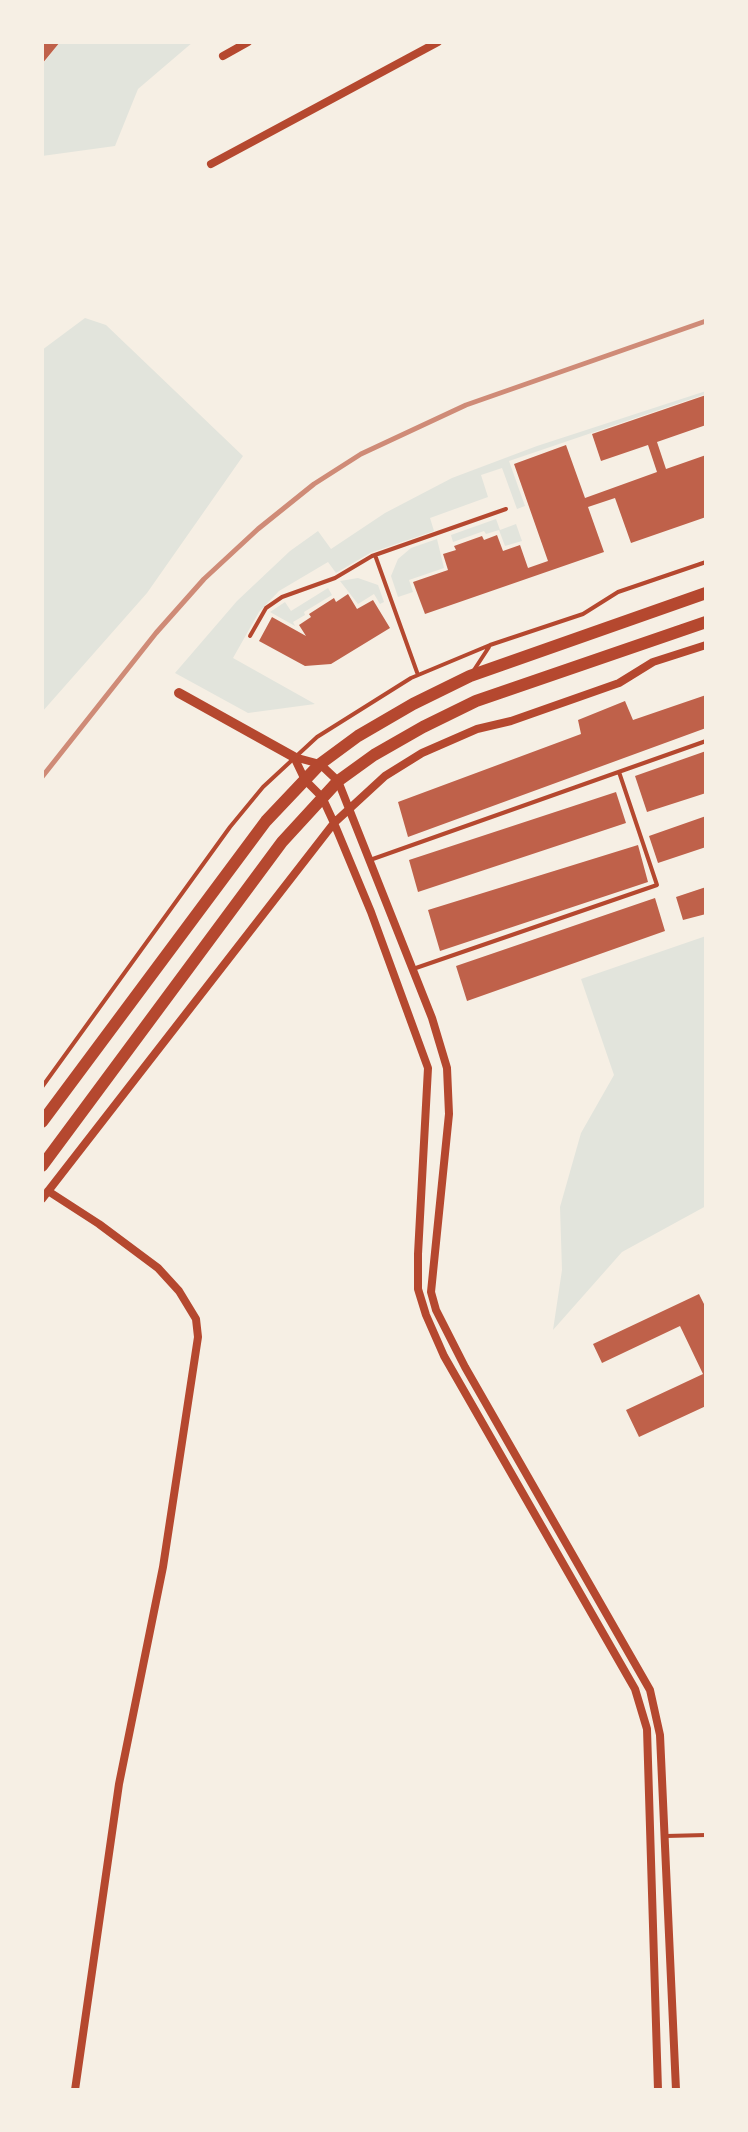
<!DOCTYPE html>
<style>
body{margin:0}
#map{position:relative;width:748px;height:2132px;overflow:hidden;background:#f6efe4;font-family:Quicksand,sans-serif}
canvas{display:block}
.frame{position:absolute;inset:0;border:44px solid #f6efe4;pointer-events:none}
</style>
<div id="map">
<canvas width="748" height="2132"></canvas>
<div class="frame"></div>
</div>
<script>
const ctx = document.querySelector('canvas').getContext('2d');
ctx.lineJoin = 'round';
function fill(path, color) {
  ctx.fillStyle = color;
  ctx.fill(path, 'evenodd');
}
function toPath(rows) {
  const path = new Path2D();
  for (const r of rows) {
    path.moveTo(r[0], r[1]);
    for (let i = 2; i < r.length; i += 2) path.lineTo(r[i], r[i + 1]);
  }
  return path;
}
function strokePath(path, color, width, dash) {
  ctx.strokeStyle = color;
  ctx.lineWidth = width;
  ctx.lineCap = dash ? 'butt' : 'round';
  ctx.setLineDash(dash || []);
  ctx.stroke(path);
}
const green = toPath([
 [60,42,193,42,138,89,115,146,42,156,42,65],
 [85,318,106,325,243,456,147,593,42,712,42,350],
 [706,391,706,394,509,461,525,506,517,509,502,468,481,475,488,497,430,518,434,531,370,553,336,573,328,562,279,591,259,612,233,658,315,704,248,713,175,673,237,601,290,551,318,531,331,549,385,513,452,478,537,446],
 [496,519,500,530,516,524,522,541,505,546,499,530,486,534,484,531,453,542,451,535],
 [437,539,444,568,409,580,413,592,398,597,391,576,398,559,411,548],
 [358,578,378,585,384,602,380,604,374,594,358,604,340,581],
 [328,588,332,595,304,612,305,615,293,622,295,626,270,612,285,602,291,611],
 [706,936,706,1206,622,1252,553,1330,562,1270,560,1207,581,1133,614,1075,581,979]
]);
const building = toPath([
 [42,42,60,42,42,64],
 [706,395,706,425,657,442,666,469,706,455,706,517,631,543,615,498,588,507,604,552,425,614,413,582,448,570,443,554,456,550,454,546,482,536,484,540,497,535,503,551,520,545,528,568,548,561,514,464,566,445,585,498,657,472,648,445,601,461,592,434],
 [348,594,357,609,373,600,390,628,331,664,305,666,259,641,272,617,306,636,299,625,311,617,309,614,334,598,336,602],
 [706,695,706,728,408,837,398,802,581,734,578,720,625,701,633,720],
 [706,751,706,793,647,812,635,776],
 [616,792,626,823,418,892,409,860],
 [706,816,706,847,658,863,649,836],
 [638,845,648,882,440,951,428,910],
 [706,887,706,914,683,920,676,897],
 [655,898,665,931,467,1001,456,966],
 [699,1294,706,1308,706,1406,639,1437,626,1410,703,1374,680,1326,602,1363,593,1344]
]);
const service = toPath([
 [375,555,418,675],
 [250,636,266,608,282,597,335,578,372,556,506,509],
 [474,670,489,647],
 [370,860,706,741],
 [413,969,657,885,619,772],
 [42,1087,230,827,263,787,317,737,411,678,490,645,583,614,618,592,706,562],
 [666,1836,706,1835]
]);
const minor = toPath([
 [223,56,248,42],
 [211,164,438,42],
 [294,757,320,764,338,781,432,1018,447,1068,449,1114,431,1292,436,1310,465,1367,650,1690,660,1735,676,2090],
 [294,757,305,780,322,797,334,823,371,912,428,1068,418,1254,418,1289,426,1315,444,1356,635,1689,647,1729,658,2090],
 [48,1191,99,1224,158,1268,179,1291,196,1319,198,1337,163,1567,119,1784,75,2090],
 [42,1199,334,823,385,776,422,753,477,729,511,721,619,683,653,662,706,645]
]);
const tertiary = toPath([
 [179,693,294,757]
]);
const primary = toPath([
 [42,1122,266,821,320,764,358,736,413,704,470,676,706,593],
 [42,1166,282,842,338,781,374,755,423,727,476,701,706,622]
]);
const rail = toPath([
 [42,777,156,633,204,579,258,529,314,484,361,454,466,405,706,321]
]);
fill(green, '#e2e4dc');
fill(building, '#bf614a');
strokePath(service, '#b5482f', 4);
strokePath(minor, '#b5482f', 8);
strokePath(tertiary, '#b5482f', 10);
strokePath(primary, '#b5482f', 12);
strokePath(rail, '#cf8b77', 5);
</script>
